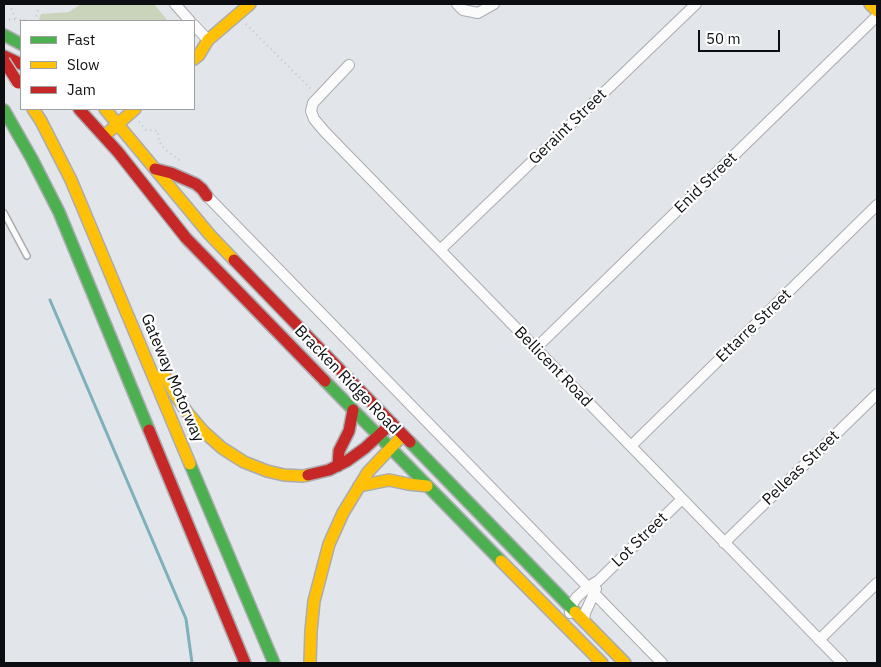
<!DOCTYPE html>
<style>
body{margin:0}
#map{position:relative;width:881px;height:667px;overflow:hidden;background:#e2e5ea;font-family:"IBM Plex Sans",sans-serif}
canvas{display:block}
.frame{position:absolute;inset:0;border:5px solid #0c0e11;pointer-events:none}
.legend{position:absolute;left:20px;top:20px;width:175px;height:90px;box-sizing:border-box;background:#fff;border:1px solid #9e9fa0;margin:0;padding:6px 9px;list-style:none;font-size:15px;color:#0c0e11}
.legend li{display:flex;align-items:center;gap:10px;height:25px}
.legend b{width:25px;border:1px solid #9e9fa0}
.scale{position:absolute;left:698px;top:30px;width:82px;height:22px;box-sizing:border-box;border:2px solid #0c0e11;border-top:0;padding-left:6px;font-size:15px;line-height:18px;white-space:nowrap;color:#0c0e11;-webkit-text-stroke:4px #fff;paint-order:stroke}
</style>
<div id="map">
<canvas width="881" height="667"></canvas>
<div class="frame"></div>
<ul class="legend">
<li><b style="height:6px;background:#4caf50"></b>Fast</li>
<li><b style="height:6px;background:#ffc107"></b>Slow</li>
<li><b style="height:6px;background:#c62828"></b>Jam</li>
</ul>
<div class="scale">50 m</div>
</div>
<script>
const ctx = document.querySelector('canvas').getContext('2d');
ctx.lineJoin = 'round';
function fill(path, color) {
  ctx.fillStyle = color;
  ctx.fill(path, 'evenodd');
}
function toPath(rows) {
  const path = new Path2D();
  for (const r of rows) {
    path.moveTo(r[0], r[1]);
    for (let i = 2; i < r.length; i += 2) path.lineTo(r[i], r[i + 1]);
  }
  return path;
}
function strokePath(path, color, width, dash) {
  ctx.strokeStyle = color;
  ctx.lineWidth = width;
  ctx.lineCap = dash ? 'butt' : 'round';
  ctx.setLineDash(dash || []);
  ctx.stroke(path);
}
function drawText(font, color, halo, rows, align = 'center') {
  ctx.font = font + ' "IBM Plex Sans",sans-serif';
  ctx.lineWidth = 4.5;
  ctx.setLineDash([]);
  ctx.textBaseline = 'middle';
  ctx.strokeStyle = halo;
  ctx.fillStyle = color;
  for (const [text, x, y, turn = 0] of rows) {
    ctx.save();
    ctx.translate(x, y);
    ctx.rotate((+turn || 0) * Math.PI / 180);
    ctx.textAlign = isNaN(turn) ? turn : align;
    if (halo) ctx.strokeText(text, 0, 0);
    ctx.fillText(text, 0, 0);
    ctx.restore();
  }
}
const green = toPath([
 [81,4,154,4,168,21,41,21,39,19,41,14,69,12]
]);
const stream = toPath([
 [50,300,186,619,192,663]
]);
const path = toPath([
 [9,4,16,19,30,21],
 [4,20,16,19],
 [35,21,38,9],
 [246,24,312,90],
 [139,122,146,130,158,131,159,141,162,146,168,152,181,161]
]);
const lane = toPath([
 [4,213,27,256]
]);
const street = toPath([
 [175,4,190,21],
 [457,4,463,10,478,13,494,4],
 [194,25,208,40],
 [349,65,313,103,311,111,314,119,325,132,440,250,842,663],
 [207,196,662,663],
 [440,250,696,4],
 [535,349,877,16],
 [631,446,877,205],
 [724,543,877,394],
 [570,613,571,607,576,598,588,587,598,581,682,499],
 [584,620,585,613,596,589],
 [819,640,877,583]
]);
const fast = toPath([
 [4,35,21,44],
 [4,110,32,159,59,212,149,430],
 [325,381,501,561],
 [410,442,575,612],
 [190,464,274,663]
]);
const slow = toPath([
 [870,4,877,11],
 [194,59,199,55,208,40,250,4],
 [33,109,41,121,71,180,190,464],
 [105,109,210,235,234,260],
 [104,136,135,109],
 [163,373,176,396,187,412,203,431,222,448,244,462,267,471,284,475,303,476,308,475],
 [359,486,389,480,408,484,427,486],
 [501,561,602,663],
 [575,612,625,663],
 [310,663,311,631,314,601,329,544,343,513,368,472,403,435]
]);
const jam = toPath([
 [4,56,21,64],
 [79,109,118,152,186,238,325,381],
 [155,169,171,173,196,184,202,189,207,196],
 [234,260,410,442],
 [149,430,245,663],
 [338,466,339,451,349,431,353,410],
 [308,475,329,470,347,461,365,448,392,423]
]);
const jamBridge = toPath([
 [4,61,18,83]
]);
const streetNames = [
 ["Geraint Street",568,127,-44],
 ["Enid Street",706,183,-44],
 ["Ettarre Street",754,326,-44],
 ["Bellicent Road",553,367,46],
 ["Gateway Motorway",172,378,67],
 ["Bracken Ridge Road",347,380,46],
 ["Pelleas Street",801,468,-44],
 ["Lot Street",640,540,-44]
];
fill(green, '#c9d4bb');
strokePath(stream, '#7cb0ba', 3);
strokePath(lane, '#aaacb0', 8);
strokePath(street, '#aaacb0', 12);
strokePath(fast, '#aaacb0', 14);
strokePath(slow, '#aaacb0', 14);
strokePath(jam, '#aaacb0', 14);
strokePath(path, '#c2c3c5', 2, [1, 4]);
strokePath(lane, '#fbfbfc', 5);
strokePath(street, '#fbfbfc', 10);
strokePath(fast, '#4caf50', 11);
strokePath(slow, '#ffc107', 11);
strokePath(jam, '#c62828', 11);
strokePath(jamBridge, '#bfc1c4', 14, []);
strokePath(jamBridge, '#c62828', 11);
drawText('16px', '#0c0e11', '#fff', streetNames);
</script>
